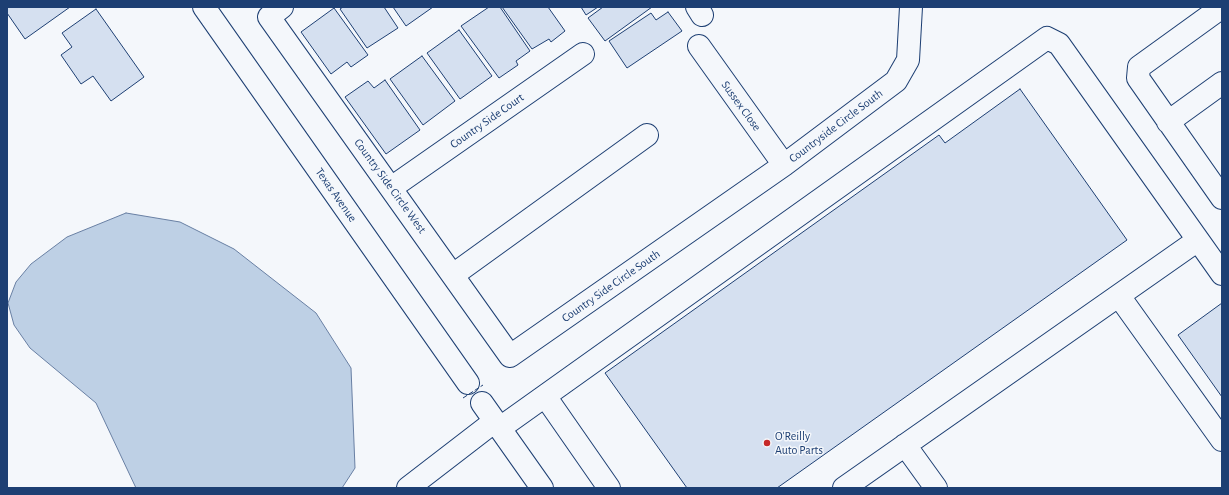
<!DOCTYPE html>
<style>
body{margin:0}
#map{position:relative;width:1229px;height:495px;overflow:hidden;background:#f4f7fb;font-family:"Alegreya Sans",sans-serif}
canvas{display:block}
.frame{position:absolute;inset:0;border:8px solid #1d3f73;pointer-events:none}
</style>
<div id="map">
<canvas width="1229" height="495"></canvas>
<div class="frame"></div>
</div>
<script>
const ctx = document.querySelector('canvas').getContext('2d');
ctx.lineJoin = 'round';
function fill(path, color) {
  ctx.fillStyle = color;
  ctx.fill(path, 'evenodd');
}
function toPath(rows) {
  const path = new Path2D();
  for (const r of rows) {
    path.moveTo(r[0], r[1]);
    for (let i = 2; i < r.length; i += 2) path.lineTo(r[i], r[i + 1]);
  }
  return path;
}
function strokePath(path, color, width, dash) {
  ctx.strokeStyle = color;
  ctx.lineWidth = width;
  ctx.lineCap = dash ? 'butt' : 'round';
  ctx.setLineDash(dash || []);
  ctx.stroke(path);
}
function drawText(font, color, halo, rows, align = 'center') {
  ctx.font = font + ' "Alegreya Sans",sans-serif';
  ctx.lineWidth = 3;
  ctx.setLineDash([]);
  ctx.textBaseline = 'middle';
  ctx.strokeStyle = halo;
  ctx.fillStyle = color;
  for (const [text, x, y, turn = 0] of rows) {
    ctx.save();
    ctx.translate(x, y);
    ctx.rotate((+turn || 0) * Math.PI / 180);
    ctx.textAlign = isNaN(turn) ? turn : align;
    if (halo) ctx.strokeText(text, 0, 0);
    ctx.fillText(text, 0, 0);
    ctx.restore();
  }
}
const water = toPath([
 [126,213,180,222,234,249,316,313,351,368,355,468,342,488,136,488,96,403,30,348,14,325,8,303,16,282,31,264,67,237,126,213]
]);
const building = toPath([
 [7,7,70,7,25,39,7,13,7,7],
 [343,7,384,7,398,28,367,48,340,9,343,7],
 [393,7,433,7,406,26,393,7],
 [489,7,500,7,530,51,516,61,518,65,499,78,461,26,489,7],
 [502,7,548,7,565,31,551,42,549,39,532,49,502,7],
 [581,7,598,7,586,15,581,7],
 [603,7,652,7,605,41,588,18,603,7],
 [334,8,368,55,351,67,347,62,331,74,301,32,334,8],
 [96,9,144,77,111,101,93,76,81,84,61,55,72,47,62,33,96,9],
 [668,12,682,31,627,68,609,41,651,13,656,20,668,12],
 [459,30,492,76,460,99,427,53,459,30],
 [422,56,455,101,423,125,390,79,422,56],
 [385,80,420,130,386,154,345,97,368,81,374,88,385,80],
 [1020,89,1127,240,777,488,687,488,605,373,939,135,945,143,1020,89],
 [1222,303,1222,397,1178,335,1222,303]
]);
const minor = toPath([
 [204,7,468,383],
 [282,7,269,17,510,356,784,165,896,81,908,60,911,7],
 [697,7,702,15],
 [1222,7,1139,67,1138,78,1222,198],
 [699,46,784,165],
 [1168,122,1222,83],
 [391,188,583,54],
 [453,275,647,135],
 [1119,296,1222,440],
 [545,396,609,488],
 [482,403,542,488],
 [500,428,1047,38,1059,44,1198,240],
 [905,445,936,488],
 [408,488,495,421],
 [844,488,1198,240,1222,274]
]);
const fence = toPath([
 [463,398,483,385]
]);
const markers = [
 [767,443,4,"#c62828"]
];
const streetNames = [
 ["Sussex Close",741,106,54],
 ["Country Side Court",487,121,-35],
 ["Countryside Circle South",836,126,-37],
 ["Country Side Circle West",390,186,54],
 ["Texas Avenue",336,195,55],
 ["Country Side Circle South",611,286,-35]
];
const poiNames = [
 ["O'Reilly",775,436],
 ["Auto Parts",775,450]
];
fill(water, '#bed0e5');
strokePath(water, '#687fa3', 1);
fill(building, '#d5e0f0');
strokePath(building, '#1d3f73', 1);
strokePath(minor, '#1d3f73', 24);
strokePath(minor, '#f4f7fb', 22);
strokePath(fence, '#1d3f73', 1, [5, 2]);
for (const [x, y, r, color] of markers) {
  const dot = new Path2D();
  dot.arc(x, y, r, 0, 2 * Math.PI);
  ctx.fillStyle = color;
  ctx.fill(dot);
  strokePath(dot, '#f4f7fb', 1.5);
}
drawText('12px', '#1d3f73', '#f4f7fb', streetNames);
drawText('12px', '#1d3f73', '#f4f7fb', poiNames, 'left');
</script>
